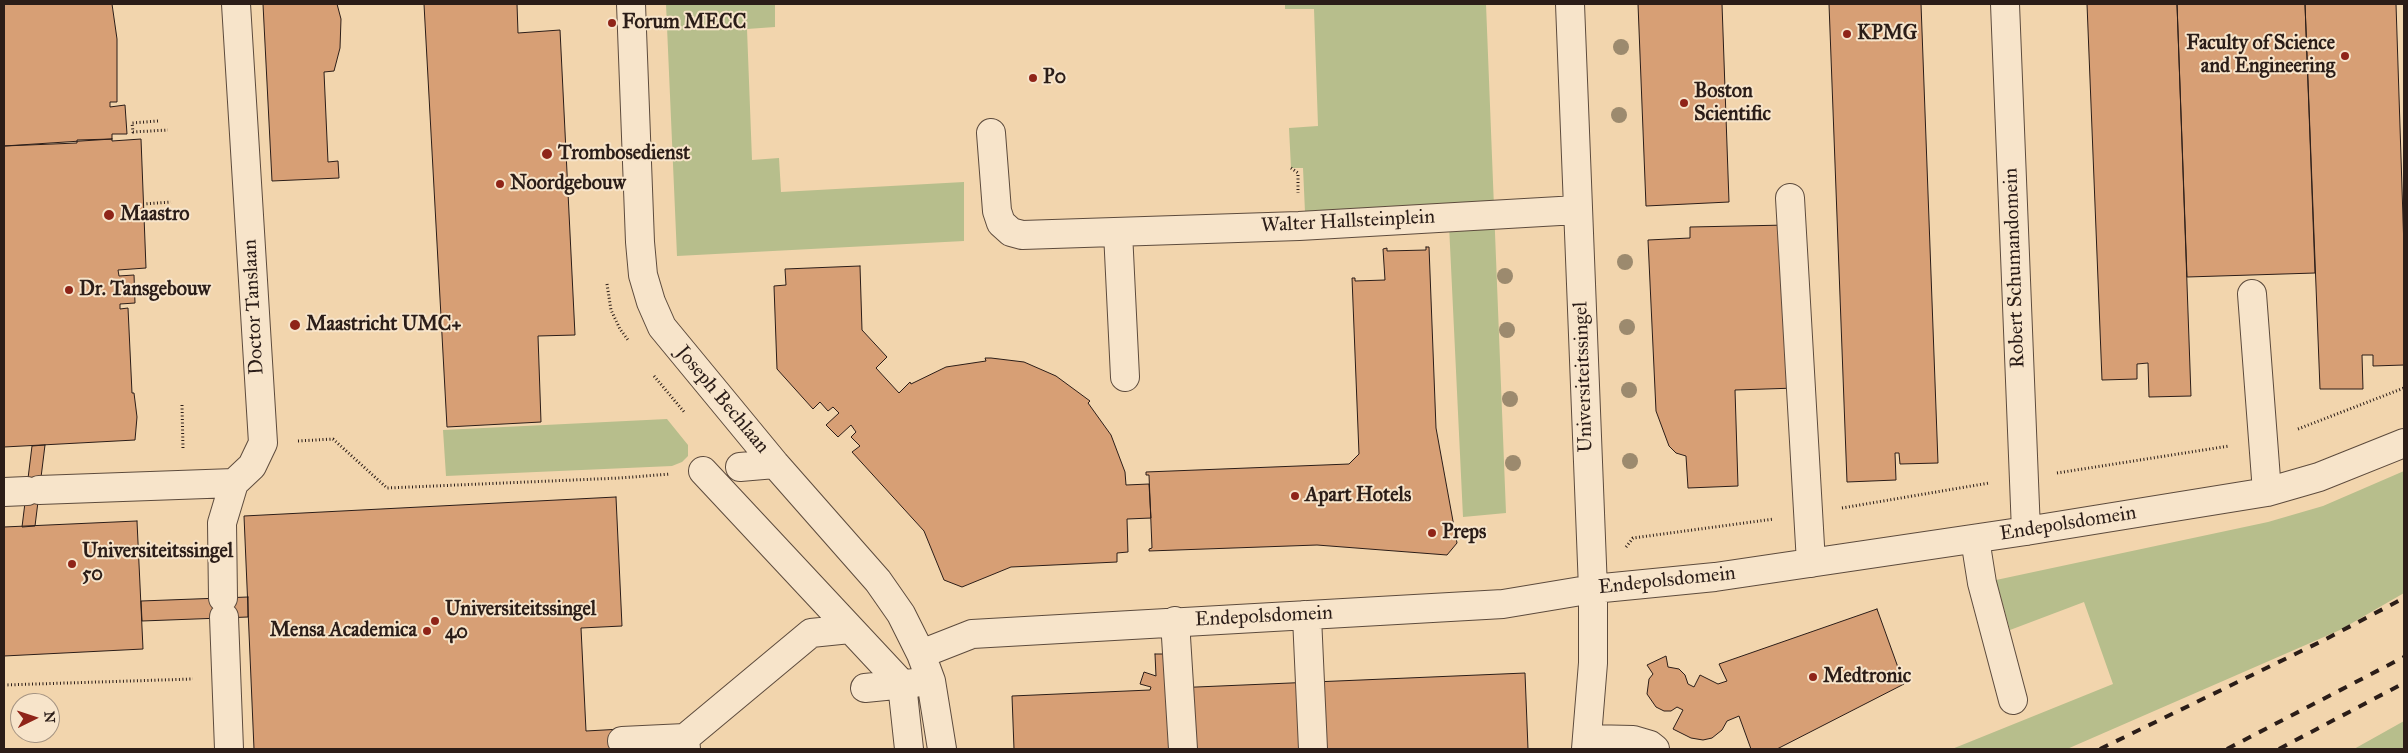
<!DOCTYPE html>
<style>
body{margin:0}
#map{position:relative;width:2408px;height:753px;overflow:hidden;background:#f2d5ad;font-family:"IM FELL Great Primer",serif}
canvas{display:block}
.frame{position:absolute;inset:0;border:5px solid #2b1d18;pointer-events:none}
.north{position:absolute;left:10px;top:693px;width:50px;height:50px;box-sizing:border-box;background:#f7e4ca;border:1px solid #a59483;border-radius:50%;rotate:86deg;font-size:14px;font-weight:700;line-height:20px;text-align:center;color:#2b1d18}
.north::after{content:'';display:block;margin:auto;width:18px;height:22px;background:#8f2418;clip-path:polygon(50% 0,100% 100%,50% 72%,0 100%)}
</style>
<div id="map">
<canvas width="2408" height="753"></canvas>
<div class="frame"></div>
<div class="north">N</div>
</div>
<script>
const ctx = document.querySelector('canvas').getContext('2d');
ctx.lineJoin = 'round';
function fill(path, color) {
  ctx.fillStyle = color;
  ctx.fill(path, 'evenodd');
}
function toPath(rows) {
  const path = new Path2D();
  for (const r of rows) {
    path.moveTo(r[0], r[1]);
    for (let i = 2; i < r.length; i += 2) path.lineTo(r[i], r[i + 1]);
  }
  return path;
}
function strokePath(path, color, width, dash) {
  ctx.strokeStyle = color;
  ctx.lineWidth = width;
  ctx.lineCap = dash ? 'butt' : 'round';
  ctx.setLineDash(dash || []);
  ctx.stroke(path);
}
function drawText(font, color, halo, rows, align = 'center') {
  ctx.font = font + ' "IM FELL Great Primer",serif';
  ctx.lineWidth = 4;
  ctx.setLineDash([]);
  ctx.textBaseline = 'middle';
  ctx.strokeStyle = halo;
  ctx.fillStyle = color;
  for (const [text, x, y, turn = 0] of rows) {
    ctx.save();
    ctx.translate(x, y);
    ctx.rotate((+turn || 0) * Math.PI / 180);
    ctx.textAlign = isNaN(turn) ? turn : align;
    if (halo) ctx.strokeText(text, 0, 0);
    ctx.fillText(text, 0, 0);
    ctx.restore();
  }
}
const green = toPath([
 [666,4,775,4,775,27,747,29,752,160,779,158,781,192,964,182,964,241,677,256],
 [1285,4,1486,4,1506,513,1463,517,1448,204,1305,212,1303,168,1291,168,1289,128,1318,126,1314,9,1285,9],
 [667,419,688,445,688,456,682,462,672,466,446,476,443,430],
 [2404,471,2404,593,2340,630,2067,749,1952,749,2113,684,2084,602,2010,630,1996,580,2268,522,2323,506],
 [2404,721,2404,749,2354,749]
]);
const building = toPath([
 [4,4,112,4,117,39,117,102,110,102,110,107,125,105,127,134,112,134,112,139,77,140,77,143,4,146,4,4],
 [263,4,337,4,341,19,340,48,334,71,324,72,328,162,338,161,339,178,272,181,263,4],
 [424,4,517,4,518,33,560,30,575,335,538,336,541,422,447,427,424,4],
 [1638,4,1722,4,1729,202,1646,206,1638,4],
 [1829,4,1921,4,1938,463,1900,464,1899,453,1895,453,1896,480,1847,482,1829,4],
 [2087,4,2177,4,2191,396,2149,397,2148,363,2137,364,2137,379,2102,380,2087,4],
 [2177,4,2305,4,2315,273,2187,277,2177,4],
 [2305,4,2396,4,2404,249,2404,365,2373,366,2373,355,2362,355,2363,389,2320,389,2305,4],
 [112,139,112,141,141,139,146,268,118,270,119,276,134,275,135,303,120,304,120,309,128,308,132,393,134,393,137,417,135,440,4,447,4,146,112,139],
 [1788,225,1796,388,1735,390,1738,486,1688,488,1686,456,1676,453,1669,446,1656,411,1648,240,1690,238,1690,227,1788,225],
 [1426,247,1429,247,1436,428,1457,543,1447,555,1317,545,1149,551,1149,549,1152,548,1149,475,1146,475,1146,472,1349,464,1359,454,1352,278,1355,278,1355,281,1385,280,1383,249,1387,248,1387,251,1426,250,1426,247],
 [860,266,862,330,887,357,876,368,899,393,910,382,911,384,946,367,986,361,985,358,991,358,1024,362,1056,376,1090,401,1088,403,1111,435,1125,472,1126,485,1149,484,1151,518,1127,519,1128,552,1117,553,1117,562,1011,567,962,587,944,580,924,531,852,452,860,446,851,437,856,432,851,425,838,437,826,425,839,413,833,407,828,411,820,402,813,409,777,369,774,286,786,285,785,269,860,266],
 [45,445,35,526,22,527,32,446,45,445],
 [616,497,622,626,581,628,586,731,622,729,623,749,254,749,244,516,616,497],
 [137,521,143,649,4,656,4,527,137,521],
 [248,597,248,617,142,621,141,601,248,597],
 [1877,609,1904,684,1777,749,1751,749,1739,716,1727,721,1722,730,1712,738,1703,740,1691,738,1673,729,1683,710,1677,707,1671,711,1664,711,1656,707,1647,694,1649,679,1653,674,1647,665,1666,656,1668,667,1679,669,1685,675,1688,684,1694,687,1700,675,1718,684,1727,681,1719,664,1877,609],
 [1155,654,1171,654,1173,688,1525,673,1528,749,1014,749,1012,696,1150,690,1151,687,1140,684,1144,672,1156,676,1155,654]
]);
const path = toPath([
 [158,121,132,123,133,132,168,130],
 [1291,168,1298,173,1298,193],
 [143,204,171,202],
 [607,284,611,310,620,329,628,340],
 [654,376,685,413],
 [182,405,183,449],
 [2298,429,2404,388],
 [298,441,333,439,387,488,620,478,670,474],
 [2057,473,2229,446],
 [1842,508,1989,483],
 [1626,547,1633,538,1774,519],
 [4,685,193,679]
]);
const minor = toPath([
 [631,4,640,242,643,275,651,302,662,327,775,464,878,581,901,614,921,654,931,681,942,749],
 [1570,4,1593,589,1593,663,1586,749],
 [2005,4,2026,531],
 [991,133,997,211,1001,223,1011,232,1022,235,1299,226,1577,210],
 [1790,198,1811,563],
 [1118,232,1125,377],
 [2252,294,2267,492],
 [740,467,775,464],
 [703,471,902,684,909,749],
 [39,490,234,483],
 [4,492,27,491],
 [1975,539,1982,583,2013,700],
 [223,598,222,523,234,483,252,466,263,443,236,4],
 [1304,615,1307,617,1313,749],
 [224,617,229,749],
 [1175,621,1183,749],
 [921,654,972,634,1503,604,1593,589,1715,577,2026,531,2267,492,2319,477,2404,443],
 [865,688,915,683],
 [685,738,811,633,850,629],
 [1588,739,1633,740,1650,745,1655,749],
 [622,741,685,738,686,749]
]);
const rail = toPath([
 [2100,749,2324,640,2404,598],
 [2227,749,2404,657],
 [2279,749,2404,683]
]);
const trees = [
 [1621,47],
 [1619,115],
 [1625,262],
 [1505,276],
 [1627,327],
 [1507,330],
 [1629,390],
 [1510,399],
 [1630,461],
 [1513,463]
];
const markers = [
 [612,23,5,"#8f2418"],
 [1847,34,5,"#8f2418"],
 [2345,56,5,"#8f2418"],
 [1033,78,5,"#8f2418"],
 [1684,103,5,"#8f2418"],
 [547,154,6,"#8f2418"],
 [500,184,5,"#8f2418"],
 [109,215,6,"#8f2418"],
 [69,290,5,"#8f2418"],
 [295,325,6,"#8f2418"],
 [1295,496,5,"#8f2418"],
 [1432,533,5,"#8f2418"],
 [72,564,5,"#8f2418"],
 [435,621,5,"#8f2418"],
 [427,631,5,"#8f2418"],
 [1813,677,5,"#8f2418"]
];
const poiNames = [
 ["Forum MECC",622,23],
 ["KPMG",1857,34],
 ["Faculty of Science",2335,44,"right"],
 ["and Engineering",2335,67,"right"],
 ["P0",1043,78],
 ["Boston",1694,92],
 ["Scientific",1694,115],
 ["Trombosedienst",558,154],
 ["Noordgebouw",510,184],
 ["Maastro",120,215],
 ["Dr. Tansgebouw",79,290],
 ["Maastricht UMC+",306,325],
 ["Apart Hotels",1305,496],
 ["Preps",1442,533],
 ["Universiteitssingel",82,552],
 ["50",82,575],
 ["Universiteitssingel",445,610],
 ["40",445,633],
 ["Mensa Academica",417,631,"right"],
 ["Medtronic",1823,677]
];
const streetNames = [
 ["Walter Hallsteinplein",1348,222,-3],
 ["Robert Schumandomein",2015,268,-92],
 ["Doctor Tanslaan",254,307,-93],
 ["Universiteitssingel",1584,377,-92],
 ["Joseph Bechlaan",722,400,50],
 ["Endepolsdomein",2068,524,-9],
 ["Endepolsdomein",1667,581,-6],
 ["Endepolsdomein",1264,617,-3]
];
fill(green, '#b7be8c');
fill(building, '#d79f75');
strokePath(building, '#2b1d18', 1);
strokePath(minor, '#5d4b3d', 30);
strokePath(path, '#2b1d18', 3, [1, 2.5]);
strokePath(minor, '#f7e4ca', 28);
strokePath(rail, '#2b1d18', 4, [9, 9]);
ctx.fillStyle = '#9c8a6e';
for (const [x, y] of trees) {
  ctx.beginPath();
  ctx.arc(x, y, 8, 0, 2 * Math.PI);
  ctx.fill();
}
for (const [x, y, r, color] of markers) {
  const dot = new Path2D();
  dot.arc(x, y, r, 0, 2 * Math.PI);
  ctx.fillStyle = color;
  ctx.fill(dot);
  strokePath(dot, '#f7e4ca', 2);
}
drawText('bold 20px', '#2b1d18', '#f7e4ca', poiNames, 'left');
drawText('20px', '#2b1d18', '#f7e4ca', streetNames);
</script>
